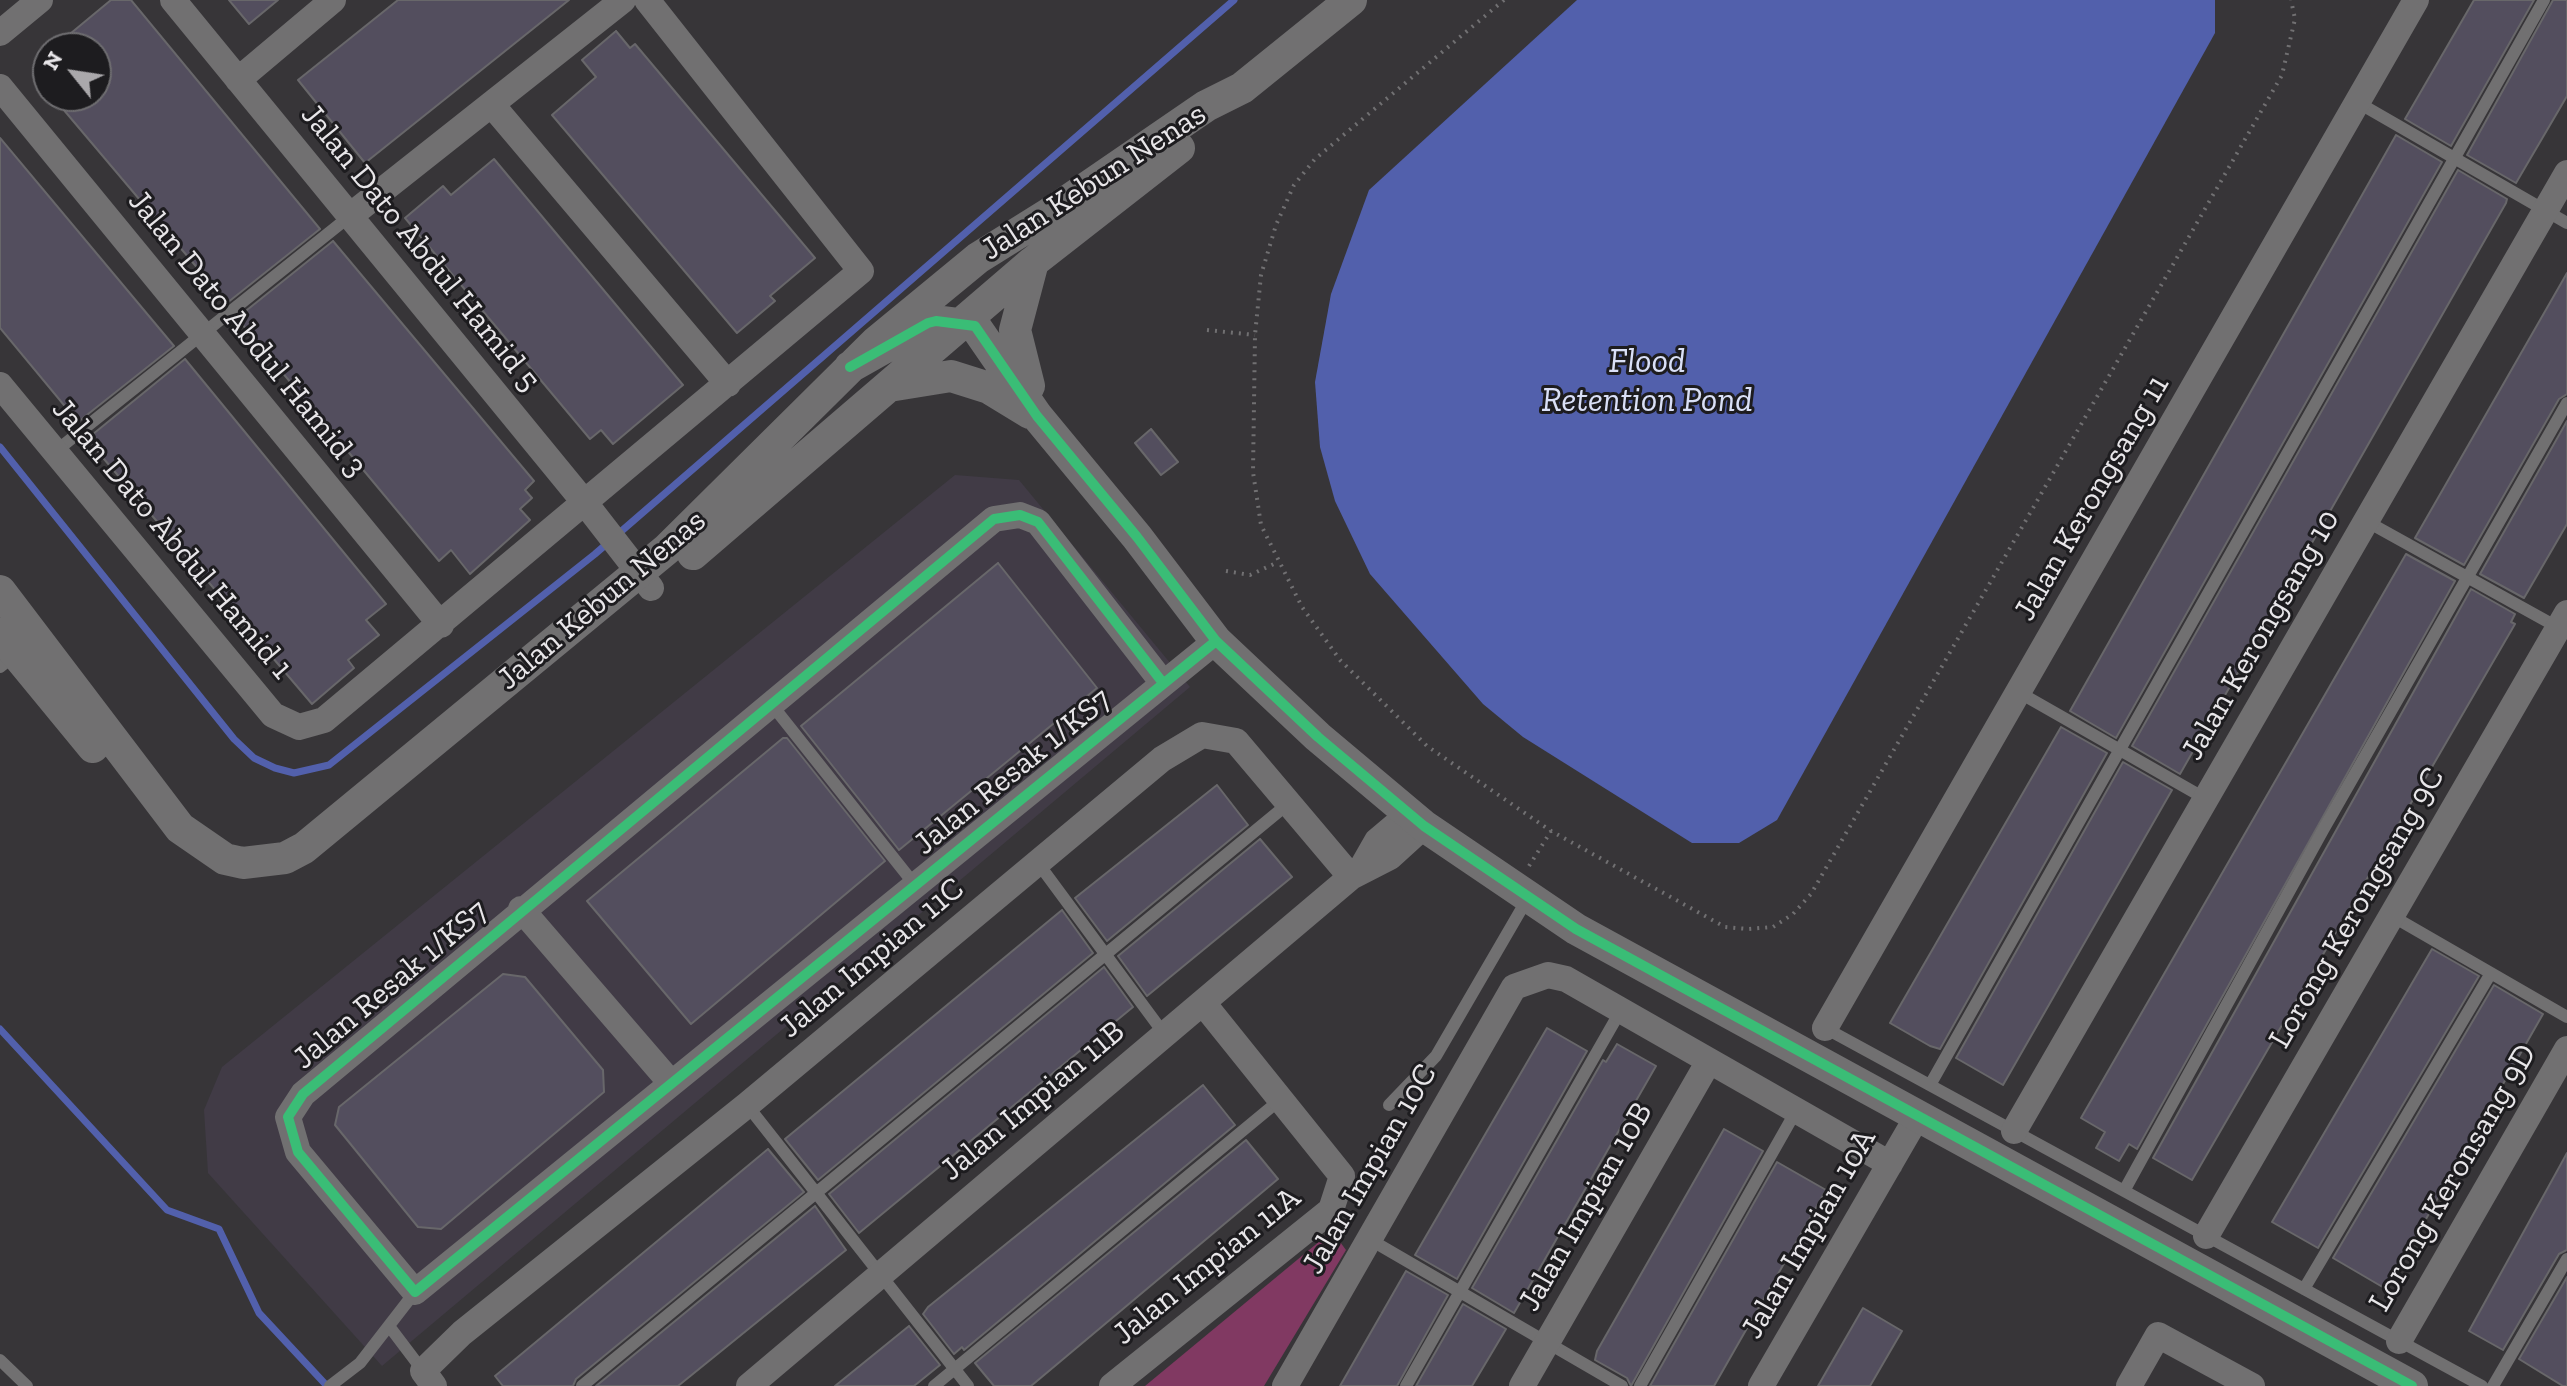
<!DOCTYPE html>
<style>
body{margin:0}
#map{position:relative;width:2567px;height:1386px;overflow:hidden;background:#373538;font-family:"Zilla Slab",serif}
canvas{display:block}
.north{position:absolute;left:32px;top:32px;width:80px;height:80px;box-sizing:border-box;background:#1d1c1f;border:2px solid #6e6d70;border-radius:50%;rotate:300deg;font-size:22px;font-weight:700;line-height:32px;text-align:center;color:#e8e6e9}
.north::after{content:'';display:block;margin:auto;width:28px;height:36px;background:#aaa8ab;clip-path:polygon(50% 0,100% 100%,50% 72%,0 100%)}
</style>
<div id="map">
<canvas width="2567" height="1386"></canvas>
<div class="north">N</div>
</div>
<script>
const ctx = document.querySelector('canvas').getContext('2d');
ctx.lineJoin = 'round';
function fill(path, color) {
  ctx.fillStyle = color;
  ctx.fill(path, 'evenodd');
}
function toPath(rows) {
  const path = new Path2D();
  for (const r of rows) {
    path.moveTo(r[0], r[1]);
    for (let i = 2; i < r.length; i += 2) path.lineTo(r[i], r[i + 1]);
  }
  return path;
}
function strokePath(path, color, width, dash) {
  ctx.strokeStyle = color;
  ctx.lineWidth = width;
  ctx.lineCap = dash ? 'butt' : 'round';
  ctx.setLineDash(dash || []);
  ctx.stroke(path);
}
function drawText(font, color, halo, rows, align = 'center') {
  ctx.font = font + ' "Zilla Slab",serif';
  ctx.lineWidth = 6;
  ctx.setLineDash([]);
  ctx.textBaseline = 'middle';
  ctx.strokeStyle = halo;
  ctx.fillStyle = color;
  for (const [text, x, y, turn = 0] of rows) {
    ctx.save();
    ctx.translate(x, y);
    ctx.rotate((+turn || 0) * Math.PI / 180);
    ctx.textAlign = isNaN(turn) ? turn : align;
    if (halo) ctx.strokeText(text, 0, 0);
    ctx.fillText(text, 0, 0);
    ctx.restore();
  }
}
const built = toPath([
 [955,475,1019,480,1190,687,382,1366,208,1173,204,1110,222,1067]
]);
const green = toPath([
 [1332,1231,1346,1250,1264,1386,1145,1386]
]);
const water = toPath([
 [1577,0,2215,0,2215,33,1777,820,1739,843,1692,843,1523,737,1483,704,1370,574,1335,501,1320,447,1315,382,1331,294,1369,190]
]);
const stream = toPath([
 [0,447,234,739,254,758,275,768,294,773,329,765,595,554,1234,0],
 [0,1029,167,1210,219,1229,259,1313,327,1386]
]);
const building = toPath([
 [111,0,131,0,320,229,227,303,52,96,96,96,96,48,53,48,111,0],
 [229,0,278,0,249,24,229,0],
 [398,0,569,0,365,163,298,80,398,0],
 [2474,0,2534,0,2451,146,2405,119,2474,0],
 [2553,0,2567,0,2567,96,2516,183,2467,155,2553,0],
 [616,31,630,48,635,44,815,258,770,296,775,301,737,333,552,115,596,77,582,60,616,31],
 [2396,135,2442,162,2116,738,2070,711,2396,135],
 [0,138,174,346,78,422,0,328,0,138],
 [494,159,683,385,613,444,601,430,590,439,405,218,443,186,451,195,494,159],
 [2458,170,2507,199,2506,203,2180,774,2132,746,2458,170],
 [333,241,534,481,525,490,532,498,520,509,530,520,470,574,451,550,439,561,237,318,333,241],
 [2567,273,2567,394,2559,399,2464,565,2415,538,2567,273],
 [185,359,386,604,366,620,379,635,348,660,354,668,312,704,87,439,185,359],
 [2567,421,2567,524,2524,598,2480,574,2567,421],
 [1151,429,1178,462,1161,475,1135,443,1151,429],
 [2406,554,2455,581,2137,1149,2129,1144,2119,1161,2096,1148,2105,1132,2081,1118,2406,554],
 [998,563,1097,688,899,850,801,726,998,563],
 [2471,589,2515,614,2511,622,2515,624,2192,1180,2153,1158,2471,589],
 [2061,727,2107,753,1940,1049,1930,1046,1890,1023,2061,727],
 [783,738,787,738,885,861,691,1024,587,901,783,738],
 [2123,762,2172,790,2003,1085,1956,1058,2123,762],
 [1217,785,1248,825,1107,941,1075,898,1217,785],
 [1260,839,1292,877,1147,996,1118,956,1260,839],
 [1062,910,1093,953,818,1180,785,1139,1062,910],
 [2432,949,2479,976,2318,1248,2272,1222,2432,949],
 [1104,967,1133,1007,859,1233,829,1194,1104,967],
 [503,974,525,977,603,1070,604,1092,441,1229,418,1227,335,1125,339,1107,503,974],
 [2494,985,2543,1014,2386,1289,2333,1258,2494,985],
 [1547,1028,1587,1051,1457,1279,1415,1255,1547,1028],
 [1617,1044,1656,1066,1514,1313,1472,1288,1603,1060,1606,1062,1617,1044],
 [1203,1085,1235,1125,964,1350,962,1347,954,1354,923,1314,928,1307,1203,1085],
 [1724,1129,1763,1151,1631,1386,1627,1378,1595,1360,1597,1351,1724,1129],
 [1246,1140,1278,1179,1031,1386,994,1386,975,1363,1246,1140],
 [768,1149,804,1192,576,1379,573,1386,503,1386,495,1376,768,1149],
 [2567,1153,2567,1250,2559,1254,2503,1350,2469,1331,2567,1153],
 [1777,1162,1826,1190,1714,1386,1650,1386,1777,1162],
 [815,1206,846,1250,678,1386,596,1386,815,1206],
 [1406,1271,1448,1295,1397,1386,1340,1386,1406,1271],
 [2567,1277,2567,1386,2563,1386,2519,1359,2567,1277],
 [1463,1304,1506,1329,1472,1386,1416,1386,1463,1304],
 [1863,1308,1902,1331,1870,1386,1818,1386,1863,1308],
 [909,1326,940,1365,914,1386,835,1386,909,1326]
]);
const path = toPath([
 [1504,0,1315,159,1294,185,1276,225,1261,275,1255,335,1253,472,1261,525,1302,607,1340,660,1427,746,1551,831,1725,927,1748,929,1773,927,1793,914,1811,894,2282,75,2295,19,2291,0],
 [1207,330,1255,335],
 [1226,571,1250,575,1276,563],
 [1529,866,1551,831]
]);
const service = toPath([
 [2357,102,2567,223],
 [56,451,350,216],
 [2366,521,2559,628],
 [0,667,16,654],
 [2020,693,2206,799],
 [772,705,915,885],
 [1038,863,1165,1035],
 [2392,916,2567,1017],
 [1825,1028,2482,1386],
 [1930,1085,2544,0],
 [747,1105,968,1386],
 [1389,1105,1436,1056,1529,896],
 [2124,1191,2323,830,2567,403],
 [1369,1239,1622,1386],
 [2304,1289,2491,973],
 [389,1326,423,1371],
 [0,1360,27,1386],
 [330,1386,360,1363,415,1292],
 [582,1386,1289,803],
 [934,1386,1281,1099],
 [1406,1386,1621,1010],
 [1640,1386,1796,1111],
 [2493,1386,2567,1259]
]);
const minor = toPath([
 [173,0,585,503,651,588],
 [0,33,40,0],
 [238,80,333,0],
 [0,87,441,625],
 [492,105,728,384],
 [350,216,623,0],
 [0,385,273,715,299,727,324,720,861,271,647,0],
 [1163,683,1038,522,1020,515,994,519,303,1094,288,1117,298,1152,415,1292,1216,641],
 [1361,869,1377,841,1409,814],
 [521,909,671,1083],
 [1825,1028,2416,0],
 [2014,1131,2567,173],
 [2206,1236,2567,613],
 [2399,1341,2567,1049],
 [434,1386,423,1371,462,1333,747,1105,1162,759,1202,735,1236,741,1351,877],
 [749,1386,1351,877,1390,857,1424,826],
 [1112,1386,1331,1210,1342,1176,1203,1003],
 [1285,1386,1514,987,1548,975,1566,979,1890,1164],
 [1522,1386,1709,1061],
 [1761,1386,1917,1117],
 [2129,1386,2158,1335,2252,1386]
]);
const tertiary = toPath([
 [850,367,928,323,936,321,975,326,1037,416,1137,537,1216,641,1318,737,1424,826,1576,929,2412,1386],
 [889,386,951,376,989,388,1030,413],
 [1029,386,1015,330,1033,262],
 [693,554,1033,262,1179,148],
 [0,591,180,828,225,859,243,863,285,858,304,848,667,549,876,342,978,258,1050,213,1206,106,1242,88,1351,0],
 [0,634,93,747]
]);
const cycleway = toPath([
 [850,367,928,323,936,321,975,326,1037,416,1137,537,1216,641,1318,737,1424,826,1576,929,2412,1386],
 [1163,683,1038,522,1020,515,994,519,303,1094,288,1117,298,1152,415,1292,1216,641]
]);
const streetNames = [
 ["Jalan Kebun Nenas",1094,182,-33],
 ["Jalan Dato Abdul Hamid 5",420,248,51],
 ["Jalan Dato Abdul Hamid 3",247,334,51],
 ["Jalan Kerongsang 11",2092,498,-60],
 ["Jalan Dato Abdul Hamid 1",172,539,50],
 ["Jalan Kebun Nenas",602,600,-40],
 ["Jalan Kerongsang 10",2261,635,-60],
 ["Jalan Resak 1/KS7",1013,772,-39],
 ["Lorong Kerongsang 9C",2357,908,-60],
 ["Jalan Impian 11C",872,958,-40],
 ["Jalan Resak 1/KS7",391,985,-40],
 ["Jalan Impian 11B",1033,1101,-40],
 ["Jalan Impian 10C",1370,1169,-60],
 ["Lorong Keronsang 9D",2453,1178,-60],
 ["Jalan Impian 10B",1586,1207,-60],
 ["Jalan Impian 10A",1809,1234,-60],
 ["Jalan Impian 11A",1207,1266,-39]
];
const waterNames = [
 ["Flood",1647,362],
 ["Retention Pond",1647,401]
];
fill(built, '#413b46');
fill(green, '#813962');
fill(water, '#5260ac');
strokePath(stream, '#5260ac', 7);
fill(building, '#534e5e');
strokePath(building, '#68676a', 2);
strokePath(path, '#717072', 4, [2, 6]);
strokePath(service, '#717071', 12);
strokePath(minor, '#717071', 26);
strokePath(tertiary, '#717071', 32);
strokePath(cycleway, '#3abd76', 10);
drawText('32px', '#e8e6e9', '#1d1c1f', streetNames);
drawText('italic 34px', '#dae0f7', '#1d1c1f', waterNames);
</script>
